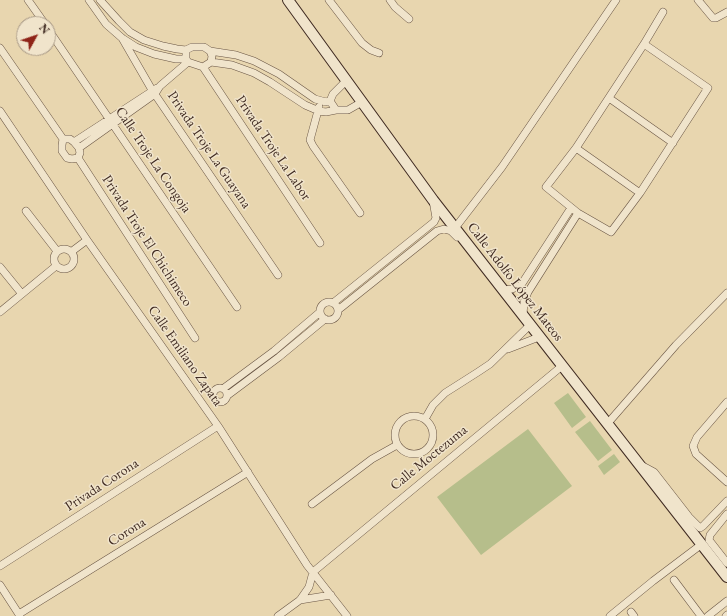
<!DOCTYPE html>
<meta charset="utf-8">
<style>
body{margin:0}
#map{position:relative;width:727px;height:616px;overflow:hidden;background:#e8d6af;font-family:"EB Garamond",serif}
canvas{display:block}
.north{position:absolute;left:16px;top:16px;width:40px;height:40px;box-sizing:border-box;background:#f0e4cb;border:1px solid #a99a87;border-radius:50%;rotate:50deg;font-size:11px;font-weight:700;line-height:16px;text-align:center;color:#3f2a21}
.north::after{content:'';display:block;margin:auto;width:14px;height:18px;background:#8f2418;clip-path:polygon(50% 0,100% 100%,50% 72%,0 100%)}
</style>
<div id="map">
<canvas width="727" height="616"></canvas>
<div class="north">N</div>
</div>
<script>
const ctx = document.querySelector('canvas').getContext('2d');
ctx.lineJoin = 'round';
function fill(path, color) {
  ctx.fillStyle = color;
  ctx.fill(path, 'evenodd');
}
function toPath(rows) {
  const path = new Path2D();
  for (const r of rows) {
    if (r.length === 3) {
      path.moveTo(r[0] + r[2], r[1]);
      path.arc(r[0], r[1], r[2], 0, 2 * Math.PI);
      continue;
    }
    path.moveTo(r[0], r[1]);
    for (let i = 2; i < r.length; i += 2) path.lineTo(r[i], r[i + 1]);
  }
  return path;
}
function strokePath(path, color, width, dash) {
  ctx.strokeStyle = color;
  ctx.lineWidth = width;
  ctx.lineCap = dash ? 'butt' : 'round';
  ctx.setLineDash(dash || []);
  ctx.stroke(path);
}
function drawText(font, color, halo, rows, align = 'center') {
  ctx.font = font + ' "EB Garamond",serif';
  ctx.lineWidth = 3;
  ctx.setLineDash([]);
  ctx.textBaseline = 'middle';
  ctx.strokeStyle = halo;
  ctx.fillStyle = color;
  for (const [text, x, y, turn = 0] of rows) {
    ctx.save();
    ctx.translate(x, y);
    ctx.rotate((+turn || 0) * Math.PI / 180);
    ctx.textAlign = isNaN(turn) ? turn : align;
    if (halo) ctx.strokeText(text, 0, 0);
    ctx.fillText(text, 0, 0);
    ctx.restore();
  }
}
const green = toPath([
 [568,393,586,417,572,428,554,403],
 [590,421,612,450,598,461,575,432],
 [528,429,572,486,481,555,437,497],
 [614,454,620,462,604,475,598,466]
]);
const street = toPath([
 [28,0,45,24],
 [89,0,106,24,122,38,136,47,154,54,176,59,186,59],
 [100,0,119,21,130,32,144,40,163,46,177,49,186,50,192,47,204,47,210,51,212,56,211,62,203,67,188,62,186,59,186,50],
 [329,0,362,43,371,50,379,53],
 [390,0,395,7,409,19],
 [698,0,713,18,716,18,727,12],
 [48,29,237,307],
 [122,38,152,90,278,275],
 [644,44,708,88,640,193,611,232,578,213,546,187,576,148,644,44,663,12],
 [0,48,63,139],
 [210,51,236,55,254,61,279,74,315,99,326,102,330,101],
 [211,62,232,65,254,73,270,82,305,105,319,111,326,112,336,110],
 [203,67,320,243],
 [347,80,333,94,330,101,336,110,348,110,362,102],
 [609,98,673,143],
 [319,107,310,140,313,146,360,213],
 [0,111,87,240,218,426,307,565,347,616],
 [63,139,70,139,74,142,79,148,80,153,78,158,72,159,67,158,62,151,62,145,63,139],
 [74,142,157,88],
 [79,148,155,94,160,86,188,62],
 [576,148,640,193],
 [78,158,195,338],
 [26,211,57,251],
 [455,228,502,167,616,0],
 [64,259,10],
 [71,252,87,240],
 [0,267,22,294],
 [504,290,512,289,521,285,571,208],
 [329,311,9],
 [333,303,434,222,436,218,433,201],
 [338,310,437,231,444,229,451,231,457,237],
 [0,312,56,266],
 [523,315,524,302,528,292,578,213],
 [508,349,539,337],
 [220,395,7],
 [224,388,274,351,320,312],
 [228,395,279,357,325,319],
 [727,402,697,437,693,446,696,454,727,482],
 [414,435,19],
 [425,419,433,405,445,393,478,372,490,364,530,325],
 [608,423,676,345,727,293],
 [641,465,654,472,689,517,700,528,703,526,727,501],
 [312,504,372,459,397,445],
 [727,514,710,535,709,540,727,563],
 [0,566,218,426],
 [674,580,701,616],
 [0,585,20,616],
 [300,600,331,595],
 [631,612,634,616],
 [19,614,248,472],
 [278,616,300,600,309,587,313,572,562,366],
 [610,616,653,581,702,544],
 [708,616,727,601],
 [726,616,727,615]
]);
const secondary = toPath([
 [288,0,433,200,727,577]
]);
const streetNames = [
 ["Privada Troje La Labor",273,148,56],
 ["Privada Troje La Guayana",209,150,56],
 ["Calle Troje La Congoja",153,160,56],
 ["Privada Troje El Chichimeco",147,241,57],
 ["Calle Adolfo López Mateos",515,282,52],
 ["Calle Emiliano Zapata",185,356,55],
 ["Calle Moctezuma",429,458,-39],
 ["Privada Corona",102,485,-33],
 ["Corona",127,532,-32]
];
fill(green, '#b6be8b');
strokePath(street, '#695544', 8);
strokePath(secondary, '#3f2a21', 12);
strokePath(street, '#f0e4cb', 7);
strokePath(secondary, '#f0e4cb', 10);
drawText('14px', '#3f2a21', '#f0e4cb', streetNames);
</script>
